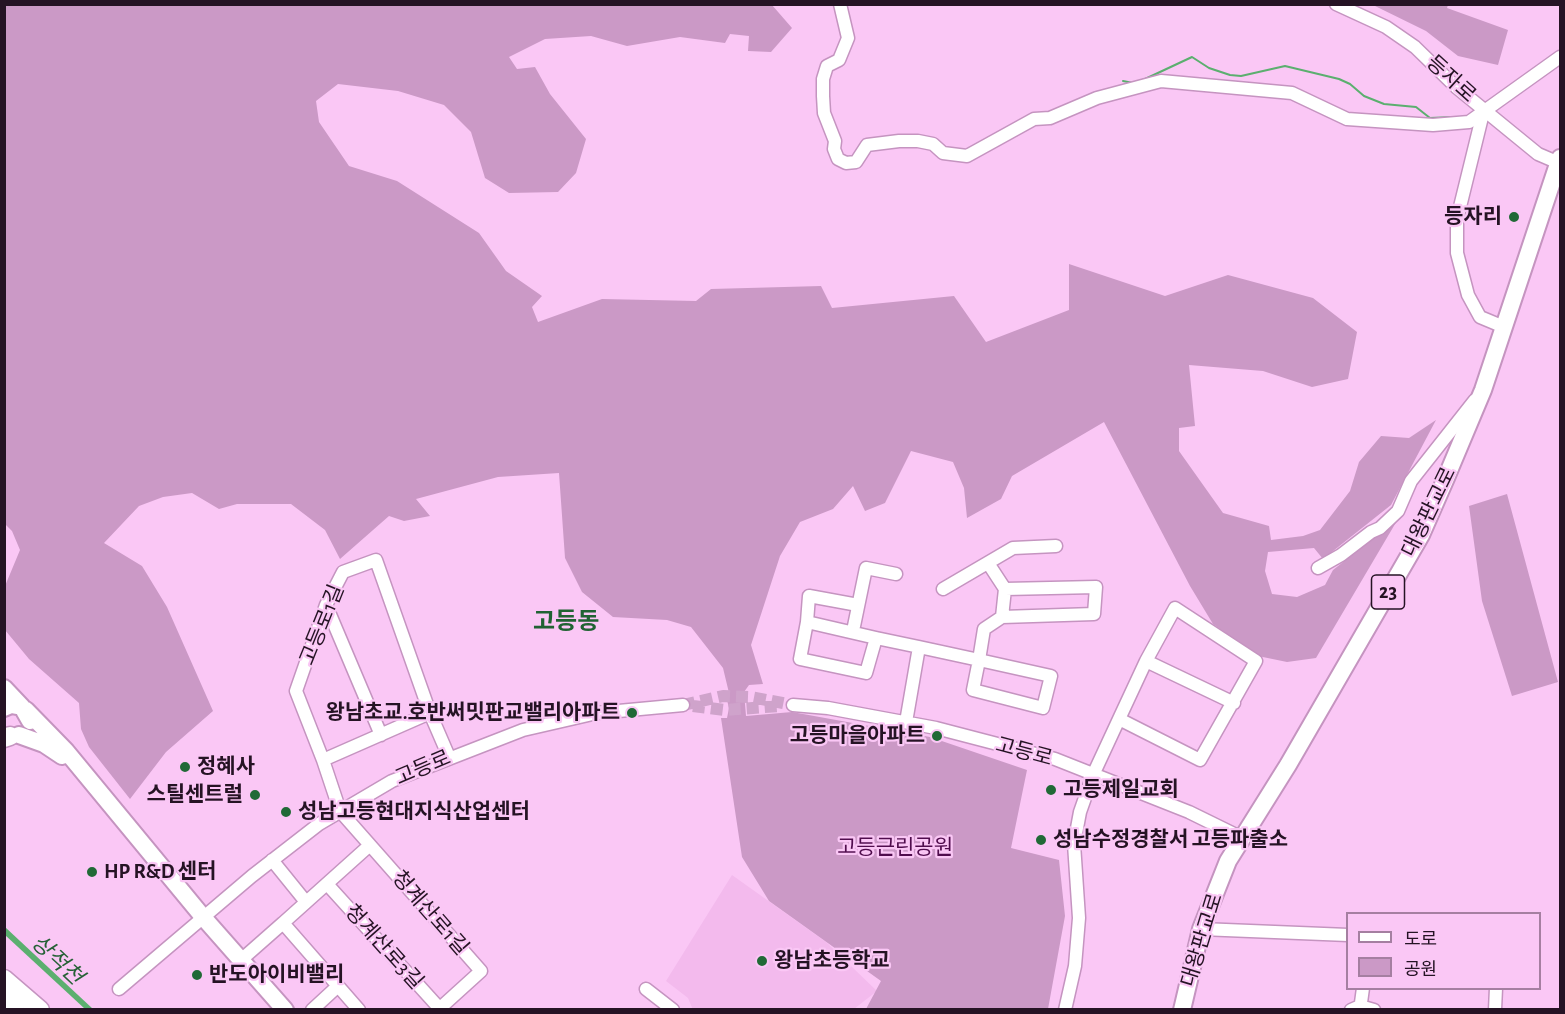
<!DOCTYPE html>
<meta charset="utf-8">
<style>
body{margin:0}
#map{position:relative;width:1565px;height:1014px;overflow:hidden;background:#fac7f5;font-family:"Alegreya Sans","Noto Sans KR",sans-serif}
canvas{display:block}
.frame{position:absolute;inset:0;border:6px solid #251324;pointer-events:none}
.legend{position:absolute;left:1346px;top:912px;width:195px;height:78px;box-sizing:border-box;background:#fac7f5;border:2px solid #a57fa1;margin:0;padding:8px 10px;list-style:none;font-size:18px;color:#251324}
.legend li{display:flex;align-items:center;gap:12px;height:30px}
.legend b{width:30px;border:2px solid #a57fa1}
</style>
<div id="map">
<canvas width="1565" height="1014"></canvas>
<div class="frame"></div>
<ul class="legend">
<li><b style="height:8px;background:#fff"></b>도로</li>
<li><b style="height:16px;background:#cb99c6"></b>공원</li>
</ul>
</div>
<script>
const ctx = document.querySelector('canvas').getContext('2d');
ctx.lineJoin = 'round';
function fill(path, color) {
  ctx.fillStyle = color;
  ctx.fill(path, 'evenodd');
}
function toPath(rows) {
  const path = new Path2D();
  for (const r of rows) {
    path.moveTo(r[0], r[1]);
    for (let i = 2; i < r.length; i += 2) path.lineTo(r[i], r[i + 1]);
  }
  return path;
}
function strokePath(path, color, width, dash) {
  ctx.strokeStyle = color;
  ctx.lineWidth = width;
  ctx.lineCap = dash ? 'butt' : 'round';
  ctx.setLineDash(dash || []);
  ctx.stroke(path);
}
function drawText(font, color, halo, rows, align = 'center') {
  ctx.font = font + ' "Alegreya Sans","Noto Sans KR",sans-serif';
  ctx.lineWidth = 4.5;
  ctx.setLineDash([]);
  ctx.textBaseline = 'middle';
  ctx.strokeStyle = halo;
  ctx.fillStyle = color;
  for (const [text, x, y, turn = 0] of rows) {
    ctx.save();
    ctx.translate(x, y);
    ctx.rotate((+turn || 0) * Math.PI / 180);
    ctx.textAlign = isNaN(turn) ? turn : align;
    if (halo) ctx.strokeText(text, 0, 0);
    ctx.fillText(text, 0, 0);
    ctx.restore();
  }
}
const built = toPath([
 [732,875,826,942,877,991,854,1009,693,1010,688,998,666,981]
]);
const green = toPath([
 [5,5,772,5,792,28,771,52,748,51,749,36,730,34,725,43,680,37,627,46,591,36,545,39,509,57,517,69,535,67,550,94,586,139,576,173,558,192,509,193,485,178,471,132,444,105,398,91,338,84,316,101,319,122,349,166,397,181,479,233,506,271,542,296,532,307,538,322,602,299,696,301,711,289,821,286,832,308,954,296,986,342,1069,310,1069,264,1165,296,1228,275,1313,298,1357,332,1348,379,1312,387,1263,371,1189,365,1195,426,1179,428,1179,451,1223,513,1269,526,1271,540,1303,536,1320,530,1350,491,1359,462,1381,436,1409,438,1436,420,1391,505,1323,559,1314,548,1268,552,1265,571,1272,594,1297,597,1325,585,1333,570,1398,519,1316,658,1287,662,1258,656,1213,624,1190,586,1104,422,1012,476,1001,499,967,518,964,488,953,462,911,451,885,503,865,511,853,486,833,509,800,522,780,556,751,645,763,684,749,685,744,692,746,716,792,712,930,737,1027,770,1011,848,1059,860,1065,916,1048,1009,866,1009,881,981,769,901,742,857,721,718,727,718,729,708,727,700,729,693,723,668,691,627,667,620,613,617,582,592,565,558,559,473,498,477,416,499,430,516,404,521,389,516,340,559,325,530,291,504,237,504,219,509,192,493,163,497,139,506,104,543,142,566,167,607,213,711,166,752,130,799,89,747,81,729,79,703,29,659,5,630,5,586,20,550,12,531,5,524],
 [1373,5,1448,5,1447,8,1508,30,1498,65,1458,56,1426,31],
 [1507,494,1558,682,1512,696,1482,601,1469,506]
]);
const water = toPath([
 [5,927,93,1009,85,1009,5,935]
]);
const stream = toPath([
 [1123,81,1133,83,1145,79,1192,57,1209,68,1230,75,1241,76,1285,66,1339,79,1350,84,1364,96,1384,104,1416,107,1430,118,1453,117]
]);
const minorTunnel = toPath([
 [683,705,723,696,751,697,793,705],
 [693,706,725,710,780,706]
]);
const minor = toPath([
 [840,4,848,38,839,60,827,66,823,79,823,96,824,113,835,141,834,149,838,159,846,163,856,162,867,145,899,141,918,141,933,144,943,153,967,156,1034,119,1050,118,1097,98,1161,81,1292,93,1347,119,1433,125,1469,122,1560,57],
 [1336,4,1386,27,1415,47,1456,87,1538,154,1559,163],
 [1484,109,1457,219,1457,253,1468,295,1480,317,1504,327],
 [1318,568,1341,555,1371,532,1380,528,1398,511,1411,481,1475,400],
 [943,589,1013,548,1056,546],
 [326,605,381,735],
 [1002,617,1005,589],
 [807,622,809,596,858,605],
 [854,626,866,568,896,574],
 [876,638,866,673,800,659,807,622,876,638,919,647,906,722],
 [919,647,979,660,1051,676,1043,708,973,690,979,660,984,629,1002,617,1094,614,1096,587,1005,589,988,563],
 [1146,661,1234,703],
 [793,705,828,708,936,728,1055,759,1189,812,1242,838],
 [430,713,449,757],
 [323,760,296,691,326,605,343,572,376,560,430,713,323,760,340,811,481,971,438,1010],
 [272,860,306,902],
 [327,884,441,1010],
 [1201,929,1348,935],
 [241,960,283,923],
 [119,989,252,876,319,824,392,781,523,730,597,713,683,705],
 [646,989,673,1010],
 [312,1010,338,986],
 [359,1010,283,923,370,845],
 [1065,1010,1075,966,1079,918,1074,844,1080,812,1093,775,1119,719,1146,661,1175,608,1256,661,1200,760,1119,719],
 [1351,1010,1360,1006,1374,1010],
 [1360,1010,1363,988],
 [1495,1010,1496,988]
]);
const major = toPath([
 [4,688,22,707],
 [4,708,11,705,22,707,30,721],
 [26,710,66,751,203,917,285,1010],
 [19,735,44,744,62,756],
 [1182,1010,1201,929,1228,861,1288,765,1421,535,1446,478,1483,390,1560,158]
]);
const highway = toPath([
 [4,738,10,736],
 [4,979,40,1010],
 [4,1000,15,1010]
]);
const markers = [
 [1514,217,6,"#206936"],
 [632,713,6,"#206936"],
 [937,736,6,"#206936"],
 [185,767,6,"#206936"],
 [1051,790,6,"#206936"],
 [255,795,6,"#206936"],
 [286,812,6,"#206936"],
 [1041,840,6,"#206936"],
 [92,872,6,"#206936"],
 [762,961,6,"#206936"],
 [197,975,6,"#206936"]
];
const shields = [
 [1388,592,33]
];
const shieldNames = [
 ["23",1388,592]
];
const streetNames = [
 ["등자로",1451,79,42],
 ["대왕판교로",1429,512,-64],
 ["고등로1길",322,625,-68],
 ["고등로",1024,752,15],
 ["고등로",423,768,-23],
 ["청계산로1길",430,913,49],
 ["대왕판교로",1202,940,-73],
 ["청계산로3길",384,947,48]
];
const poiNames = [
 ["등자리",1502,217,"right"],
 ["왕남초교.호반써밋판교밸리아파트",620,713,"right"],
 ["고등마을아파트",925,736,"right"],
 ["정혜사",197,767],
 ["고등제일교회",1063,790],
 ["스틸센트럴",243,795,"right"],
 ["성남고등현대지식산업센터",298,812],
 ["성남수정경찰서 고등파출소",1053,840],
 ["HP R&D 센터",104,872],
 ["왕남초등학교",774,961],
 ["반도아이비밸리",209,975]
];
const parkNames = [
 ["고등근린공원",895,848]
];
const waterNames = [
 ["상적천",57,960,43]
];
const quarterNames = [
 ["고등동",566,622]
];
fill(built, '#f3baed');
fill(green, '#cb99c6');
fill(water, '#5baf6f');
strokePath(stream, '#5baf6f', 2);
strokePath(minorTunnel, '#cfa3cb', 12, [12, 6]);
strokePath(minor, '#c594c0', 15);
strokePath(major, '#c594c0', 20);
strokePath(highway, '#c594c0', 21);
strokePath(minor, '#fff', 12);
strokePath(major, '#fff', 16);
strokePath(highway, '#fff', 18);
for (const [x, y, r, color] of markers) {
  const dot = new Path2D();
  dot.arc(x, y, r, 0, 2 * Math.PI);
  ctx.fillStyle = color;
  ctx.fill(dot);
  strokePath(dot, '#fac7f5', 2);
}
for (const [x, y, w] of shields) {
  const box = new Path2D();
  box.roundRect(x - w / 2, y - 17, w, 34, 4.5);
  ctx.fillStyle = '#fac7f5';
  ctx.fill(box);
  strokePath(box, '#251324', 1.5);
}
drawText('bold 20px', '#251324', null, shieldNames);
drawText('21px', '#251324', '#fac7f5', streetNames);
drawText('bold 21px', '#251324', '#fac7f5', poiNames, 'left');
drawText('21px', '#500d4d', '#fac7f5', parkNames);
drawText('italic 22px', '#266136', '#fac7f5', waterNames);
drawText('bold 24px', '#206233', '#fac7f5', quarterNames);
</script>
